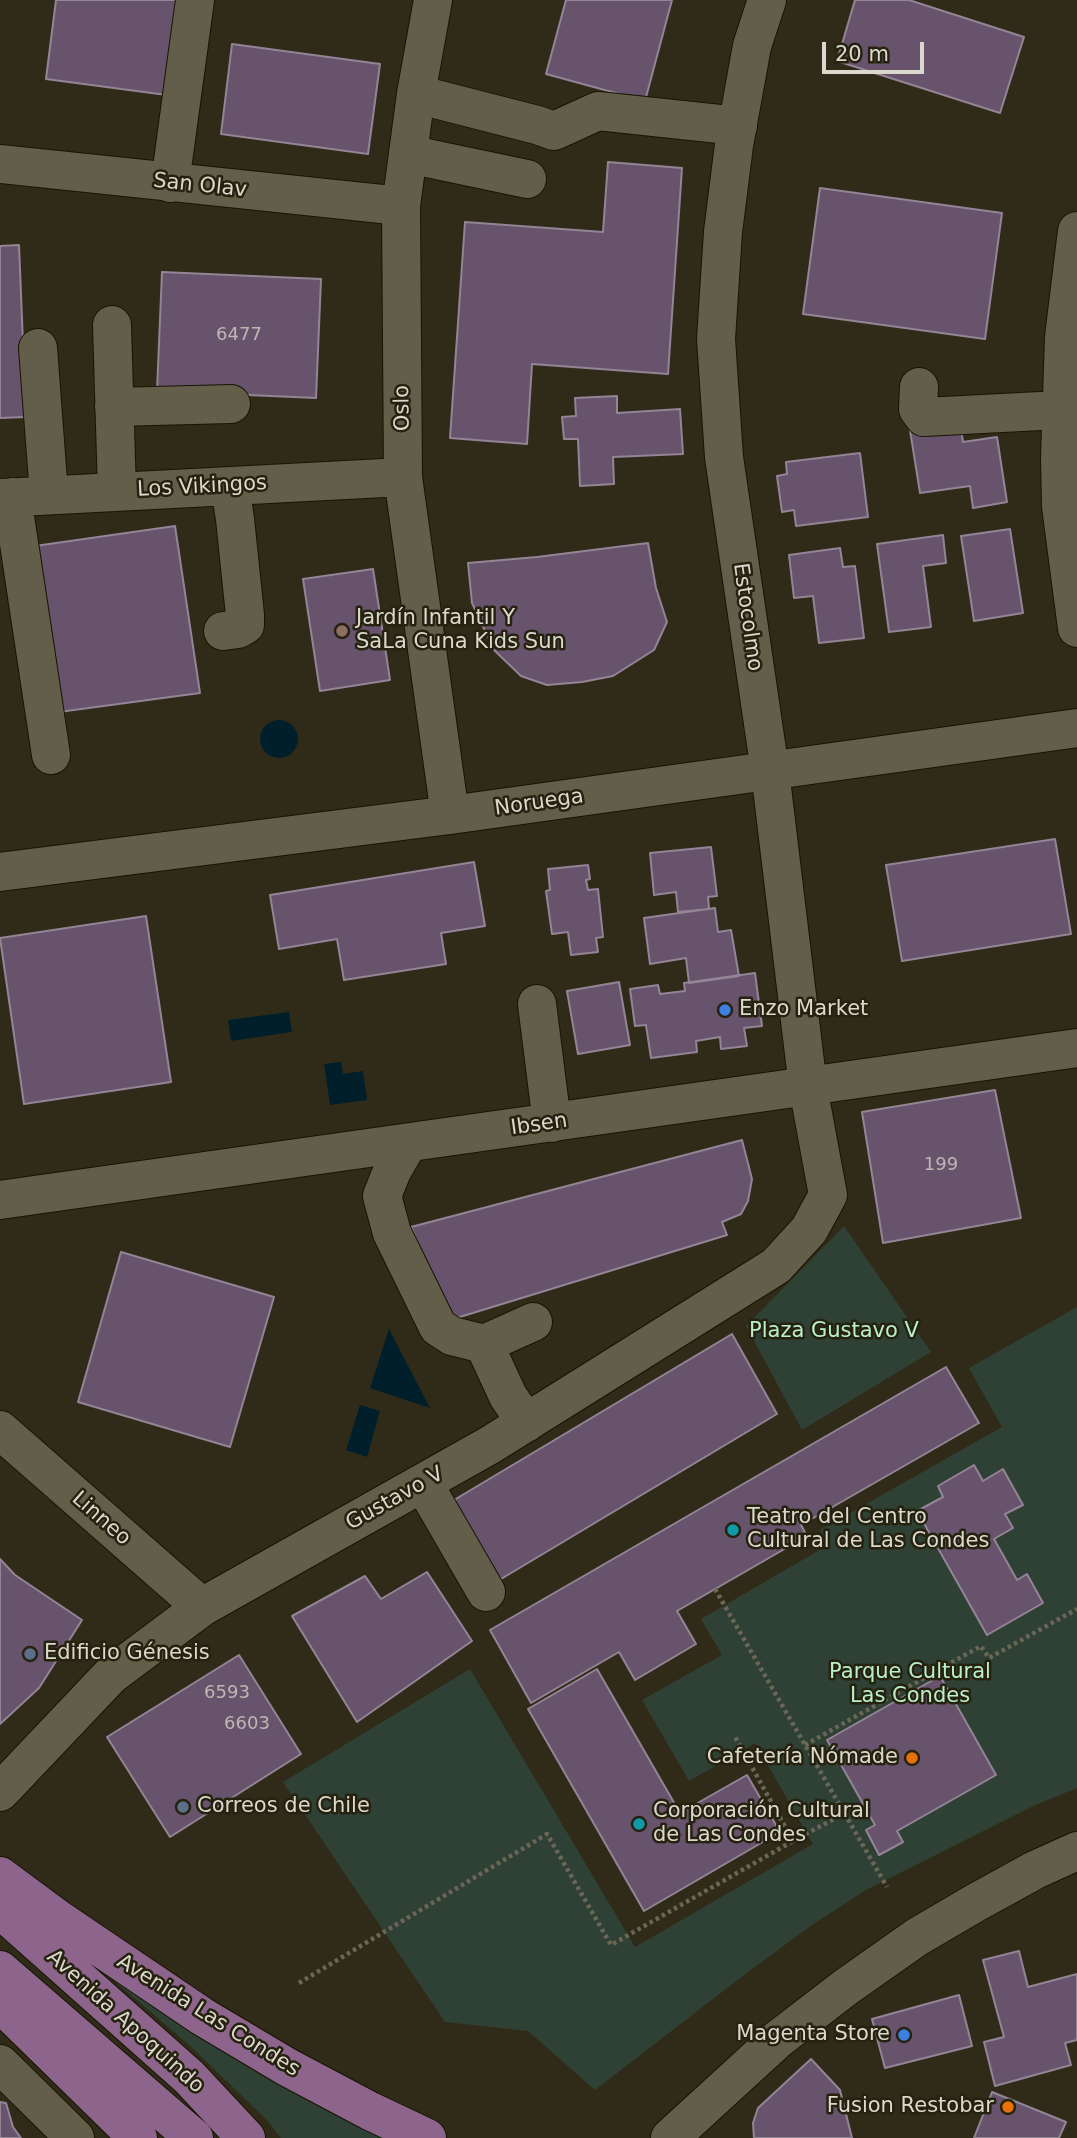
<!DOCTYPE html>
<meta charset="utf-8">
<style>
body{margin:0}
#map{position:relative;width:1077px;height:2138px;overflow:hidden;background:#302b19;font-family:"DejaVu Sans",sans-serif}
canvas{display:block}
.scale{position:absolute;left:822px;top:42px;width:102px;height:32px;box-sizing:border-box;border:4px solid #dbd8cd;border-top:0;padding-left:9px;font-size:21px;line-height:24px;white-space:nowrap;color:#dbd8cd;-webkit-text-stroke:5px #262210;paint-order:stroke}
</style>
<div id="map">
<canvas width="1077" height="2138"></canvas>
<div class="scale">20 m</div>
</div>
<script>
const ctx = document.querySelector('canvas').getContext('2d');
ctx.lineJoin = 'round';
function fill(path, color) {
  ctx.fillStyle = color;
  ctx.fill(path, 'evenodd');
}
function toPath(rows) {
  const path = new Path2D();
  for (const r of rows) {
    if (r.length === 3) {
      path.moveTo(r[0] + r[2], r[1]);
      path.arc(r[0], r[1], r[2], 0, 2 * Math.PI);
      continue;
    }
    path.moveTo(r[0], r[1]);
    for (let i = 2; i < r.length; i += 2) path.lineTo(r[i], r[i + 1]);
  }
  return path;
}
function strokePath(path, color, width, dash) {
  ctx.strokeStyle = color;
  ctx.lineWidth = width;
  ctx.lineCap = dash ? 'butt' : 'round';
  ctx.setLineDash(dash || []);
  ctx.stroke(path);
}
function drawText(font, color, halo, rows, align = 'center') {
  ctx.font = font + ' "DejaVu Sans",sans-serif';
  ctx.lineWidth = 5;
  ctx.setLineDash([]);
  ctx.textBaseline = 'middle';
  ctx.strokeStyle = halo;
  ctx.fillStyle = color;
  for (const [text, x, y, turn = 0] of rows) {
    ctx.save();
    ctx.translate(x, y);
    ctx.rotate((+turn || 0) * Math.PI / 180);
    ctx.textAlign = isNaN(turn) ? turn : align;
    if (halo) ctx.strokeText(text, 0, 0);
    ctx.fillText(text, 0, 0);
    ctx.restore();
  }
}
const green = toPath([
 [844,1226,931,1352,802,1430,746,1326],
 [1077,1307,1077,1788,1033,1806,866,1890,812,1925,748,1972,595,2090,528,2031,445,2022,283,1782,470,1669,635,1947,813,1844,755,1743,689,1781,642,1700,722,1655,701,1619,828,1545,820,1530,1002,1427,969,1368],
 [63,1937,389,2138,281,2138,267,2120,188,2044]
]);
const water = toPath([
 [279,739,19],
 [289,1012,292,1032,231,1041,228,1020],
 [341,1062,343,1074,363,1071,367,1100,330,1105,324,1064],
 [389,1329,430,1408,370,1388],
 [360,1405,380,1411,367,1457,346,1450]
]);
const building = toPath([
 [56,0,186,0,174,96,46,79,56,0],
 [566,0,672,0,645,101,546,74,566,0],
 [855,0,909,0,1024,37,1000,113,837,61,855,0],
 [232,44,380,64,368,154,221,134,232,44],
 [608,162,682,168,668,374,532,364,527,444,450,438,465,222,603,232,608,162],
 [820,188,1002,213,985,339,803,314,820,188],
 [19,245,26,417,0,418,0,246,19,245],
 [162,272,321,279,316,398,157,391,162,272],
 [617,396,617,413,680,409,683,454,613,457,614,484,580,486,578,439,564,439,562,417,576,416,575,398,617,396],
 [960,423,963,442,997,437,1007,502,973,508,970,486,920,493,910,430,960,423],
 [860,453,868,517,796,526,794,510,782,512,777,476,787,474,786,462,860,453],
 [175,526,200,693,59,712,35,546,175,526],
 [1010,529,1023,613,974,621,961,536,1010,529],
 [943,535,946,563,923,566,931,627,889,632,877,544,943,535],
 [648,543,656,588,667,622,654,650,613,676,582,682,547,685,521,676,494,650,472,603,468,563,537,557,648,543],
 [840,548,843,567,855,566,864,638,819,643,813,596,794,598,789,555,840,548],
 [373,569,390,680,320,691,303,579,373,569],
 [1055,839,1071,934,902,961,886,865,1055,839],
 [711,847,717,896,708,897,709,909,678,912,676,892,654,895,650,853,711,847],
 [474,862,485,926,441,933,446,964,344,980,337,939,279,949,270,895,474,862],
 [588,865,590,879,586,880,588,890,598,889,603,937,596,938,598,952,571,955,568,932,552,934,546,891,550,890,548,869,588,865],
 [715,908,718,932,731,930,739,976,689,983,686,958,650,964,644,918,715,908],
 [146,916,171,1082,24,1104,0,938,146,916],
 [755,973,762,1026,744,1028,747,1046,721,1049,720,1037,696,1041,697,1052,651,1058,646,1025,635,1026,630,989,658,985,660,994,685,991,684,983,755,973],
 [619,982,630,1045,578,1054,567,991,619,982],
 [995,1090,1021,1218,883,1243,862,1112,995,1090],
 [742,1140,752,1179,748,1201,741,1214,722,1222,727,1235,450,1320,411,1227,742,1140],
 [121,1252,274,1297,230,1447,78,1402,121,1252],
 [732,1334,777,1414,491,1585,444,1506,732,1334],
 [946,1367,979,1423,801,1525,807,1536,677,1611,696,1644,635,1680,619,1652,531,1703,490,1630,946,1367],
 [974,1465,983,1481,1003,1469,1023,1505,1005,1514,1013,1528,994,1539,1017,1580,1027,1574,1043,1603,987,1635,917,1511,943,1497,938,1486,974,1465],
 [0,1559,15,1575,82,1620,39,1688,0,1724,0,1559],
 [427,1572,472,1641,357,1722,292,1616,365,1576,381,1599,427,1572],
 [239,1655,301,1754,170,1837,107,1737,239,1655],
 [597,1669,680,1813,747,1775,780,1832,644,1911,528,1709,597,1669],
 [940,1676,996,1775,897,1831,903,1842,879,1855,866,1830,875,1825,827,1740,940,1676],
 [1019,1951,1028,1987,1077,1974,1077,2040,1065,2043,1071,2065,995,2086,984,2042,1004,2037,983,1960,1019,1951],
 [959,1995,972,2046,885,2068,872,2019,959,1995],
 [811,2059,840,2090,852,2138,754,2138,753,2123,758,2108,811,2059],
 [992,2092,1066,2122,1059,2138,974,2138,992,2092],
 [0,2102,6,2103,13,2127,21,2138,0,2138,0,2102]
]);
const path = toPath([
 [715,1589,887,1887],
 [805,1745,981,1646,989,1658,1077,1609],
 [793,1841,845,1813],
 [299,1983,547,1834,611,1945,793,1841,734,1735]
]);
const minor = toPath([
 [433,0,416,94,401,206,403,477,450,815],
 [416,94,537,125,554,131,598,111,738,126],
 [408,154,527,179],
 [0,164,401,206],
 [170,183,195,0],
 [1077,231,1064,337,1060,458,1061,506,1077,628],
 [112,325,117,492],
 [38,348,49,495],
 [919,387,918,409,924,417,1060,410],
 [114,407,231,404],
 [12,497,51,755],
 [0,498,403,477],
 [223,631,238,629,245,625,245,615,235,519,230,486],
 [0,872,450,815,1077,728],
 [537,1004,552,1123],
 [408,1143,392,1171,382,1196,392,1233,438,1327,452,1336,484,1344,533,1322],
 [0,1200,1077,1048],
 [484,1344,508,1396,526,1423],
 [0,1430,202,1607],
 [423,1483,486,1592],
 [0,1792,111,1675,202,1607,490,1445,776,1266,809,1230,828,1195,808,1087,770,771,724,457,716,339,723,232,734,145,752,46,767,0],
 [0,2064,75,2138],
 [670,2138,777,2040,846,1987,917,1937,975,1903,1035,1870,1077,1851]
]);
const major = toPath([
 [0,1876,58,1919,203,2017,287,2067,370,2111,427,2138],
 [0,1909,189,2077,246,2138],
 [0,1970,194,2138],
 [0,2003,138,2138]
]);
const markers = [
 [342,631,7,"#8d6e63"],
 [725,1010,7,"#3f7fe0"],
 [733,1530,7,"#0f9aa8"],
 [30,1654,7,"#5c6f8a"],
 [912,1758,7,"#e8710a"],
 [183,1807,7,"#5c6f8a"],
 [639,1824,7,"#0f9aa8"],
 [904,2035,7,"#3f7fe0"],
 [1008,2107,7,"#e8710a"]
];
const numberNames = [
 ["6477",239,335],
 ["199",941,1165],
 ["6593",227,1693],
 ["6603",247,1724]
];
const streetNames = [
 ["San Olav",200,186,6],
 ["Oslo",403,408,-91],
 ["Los Vikingos",202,487,-3],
 ["Estocolmo",747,617,82],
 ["Noruega",539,803,-8],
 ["Ibsen",539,1125,-8],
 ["Gustavo V",395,1499,-29],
 ["Linneo",101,1519,41],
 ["Avenida Las Condes",208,2016,32],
 ["Avenida Apoquindo",125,2022,42]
];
const poiNames = [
 ["Jardín Infantil Y",356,619],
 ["SaLa Cuna Kids Sun",356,643],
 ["Enzo Market",739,1010],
 ["Teatro del Centro",747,1518],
 ["Cultural de Las Condes",747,1542],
 ["Edificio Génesis",44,1654],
 ["Cafetería Nómade",898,1758,"right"],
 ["Correos de Chile",197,1807],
 ["Corporación Cultural",653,1812],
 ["de Las Condes",653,1836],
 ["Magenta Store",890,2035,"right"],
 ["Fusion Restobar",994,2107,"right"]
];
const parkNames = [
 ["Plaza Gustavo V",834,1332],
 ["Parque Cultural",910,1673],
 ["Las Condes",910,1697]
];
fill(green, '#2f4034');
fill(water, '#001f2b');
fill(building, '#67536b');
strokePath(building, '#938496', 2);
strokePath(minor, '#181403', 40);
strokePath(major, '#181403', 40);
strokePath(path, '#6b6757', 4.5, [3.5, 3.5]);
strokePath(minor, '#635e4a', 38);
strokePath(major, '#8d658c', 38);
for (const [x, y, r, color] of markers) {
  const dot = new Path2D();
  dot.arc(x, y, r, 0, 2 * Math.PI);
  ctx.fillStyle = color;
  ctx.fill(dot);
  strokePath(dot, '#262210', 2.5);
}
drawText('18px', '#beb7b4', null, numberNames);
drawText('21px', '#dbd8cd', '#262210', streetNames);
drawText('21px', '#dbd8cd', '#262210', poiNames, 'left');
drawText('21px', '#baefc9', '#262210', parkNames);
</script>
